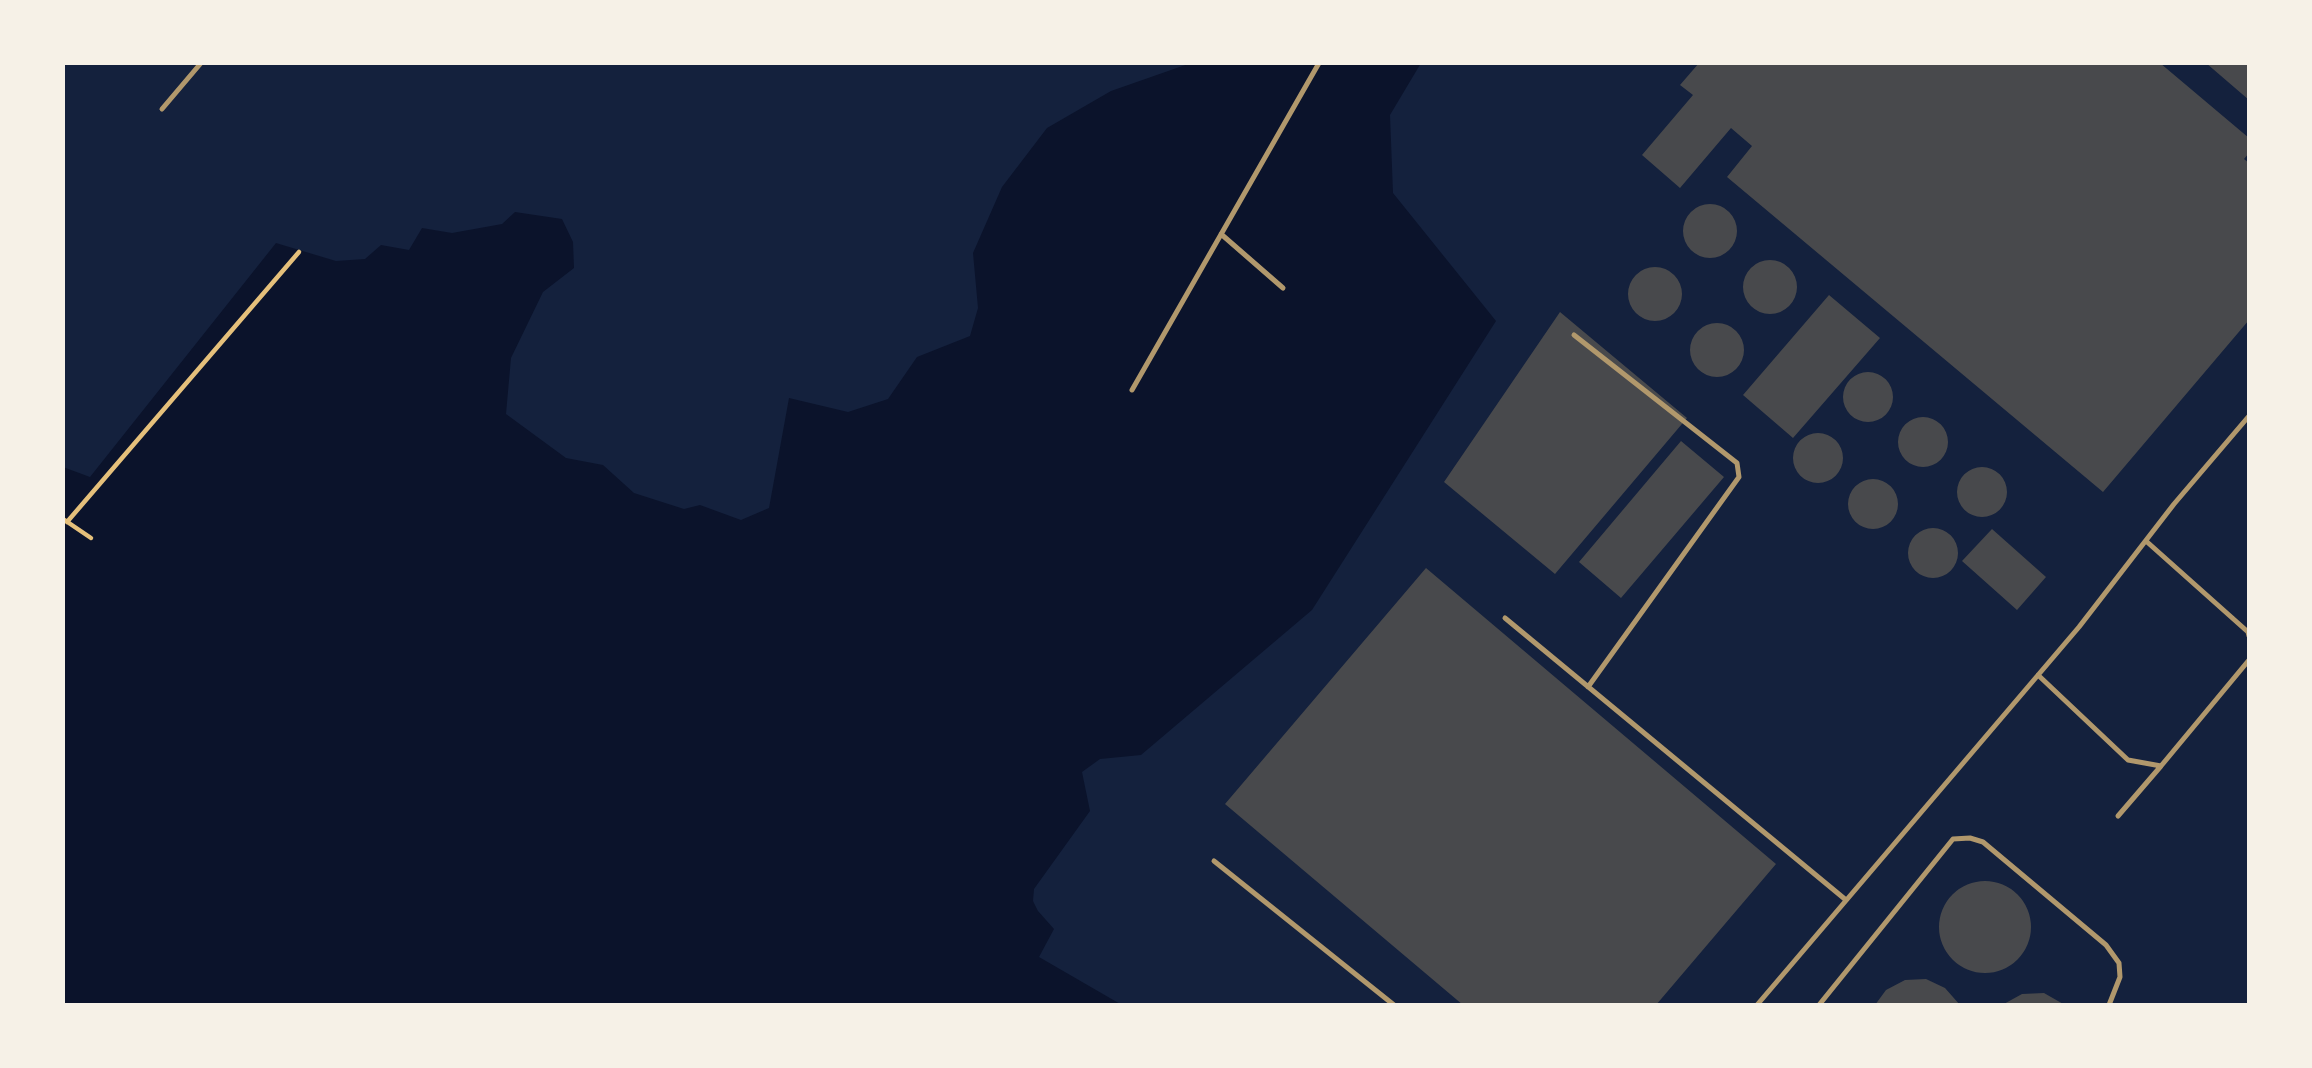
<!DOCTYPE html>
<style>
body{margin:0}
#map{position:relative;width:2312px;height:1068px;overflow:hidden;background:#14213d;font-family:"DM Sans",sans-serif}
canvas{display:block}
.frame{position:absolute;inset:0;border:65px solid #f6f1e7;pointer-events:none}
</style>
<div id="map">
<canvas width="2312" height="1068"></canvas>
<div class="frame"></div>
</div>
<script>
const ctx = document.querySelector('canvas').getContext('2d');
ctx.lineJoin = 'round';
function fill(path, color) {
  ctx.fillStyle = color;
  ctx.fill(path, 'evenodd');
}
function toPath(rows) {
  const path = new Path2D();
  for (const r of rows) {
    if (r.length === 3) {
      path.moveTo(r[0] + r[2], r[1]);
      path.arc(r[0], r[1], r[2], 0, 2 * Math.PI);
      continue;
    }
    path.moveTo(r[0], r[1]);
    for (let i = 2; i < r.length; i += 2) path.lineTo(r[i], r[i + 1]);
  }
  return path;
}
function strokePath(path, color, width, dash) {
  ctx.strokeStyle = color;
  ctx.lineWidth = width;
  ctx.lineCap = dash ? 'butt' : 'round';
  ctx.setLineDash(dash || []);
  ctx.stroke(path);
}
const water = toPath([
 [1191,63,1421,63,1390,115,1393,193,1496,321,1312,610,1141,755,1100,759,1082,772,1090,811,1034,889,1033,901,1038,911,1054,929,1039,957,1122,1005,63,1005,63,467,90,477,276,243,336,261,365,259,381,245,409,250,422,228,452,233,502,224,515,212,562,219,573,242,574,268,543,292,511,358,506,414,566,458,603,465,634,493,684,509,700,505,741,520,769,508,789,398,848,412,888,399,917,357,970,336,978,308,973,253,1002,187,1047,128,1111,91]
]);
const building = toPath([
 [1699,63,2160,63,2249,138,2249,153,2244,159,2249,163,2249,320,2103,492,1727,177,1752,146,1731,128,1680,188,1642,155,1693,95,1680,85],
 [2206,63,2249,63,2249,100],
 [1710,231,27],
 [1770,287,27],
 [1655,294,27],
 [1829,295,1880,338,1793,438,1743,395],
 [1560,312,1687,418,1555,574,1444,482],
 [1717,350,27],
 [1868,397,25],
 [1923,442,25],
 [1818,458,25],
 [1681,441,1724,477,1621,598,1579,562],
 [1982,492,25],
 [1873,504,25],
 [1933,553,25],
 [1992,529,2046,577,2017,610,1962,561],
 [1426,568,1776,864,1656,1005,1463,1005,1225,804],
 [1985,927,46],
 [1926,979,1945,988,1960,1005,1875,1005,1886,990,1905,980],
 [2044,993,2065,1005,2002,1005,2022,994]
]);
const path = toPath([
 [63,519,91,538],
 [67,522,299,252]
]);
const service = toPath([
 [162,109,201,63],
 [1221,234,1283,288],
 [1574,335,1737,463,1739,477,1588,687],
 [1132,390,1319,63],
 [2146,541,2248,632,2249,636],
 [1505,618,1846,900],
 [2038,675,2128,760,2161,766,2249,660],
 [2118,816,2161,766],
 [1214,861,1394,1005],
 [1757,1005,2079,627,2174,504,2249,416],
 [1819,1005,1953,839,1970,838,1983,842,2106,945,2119,963,2120,977,2109,1005]
]);
fill(water, '#0b132b');
fill(building, '#48494c');
strokePath(path, '#e5c07b', 4.5);
strokePath(service, '#b1986c', 5);
</script>
